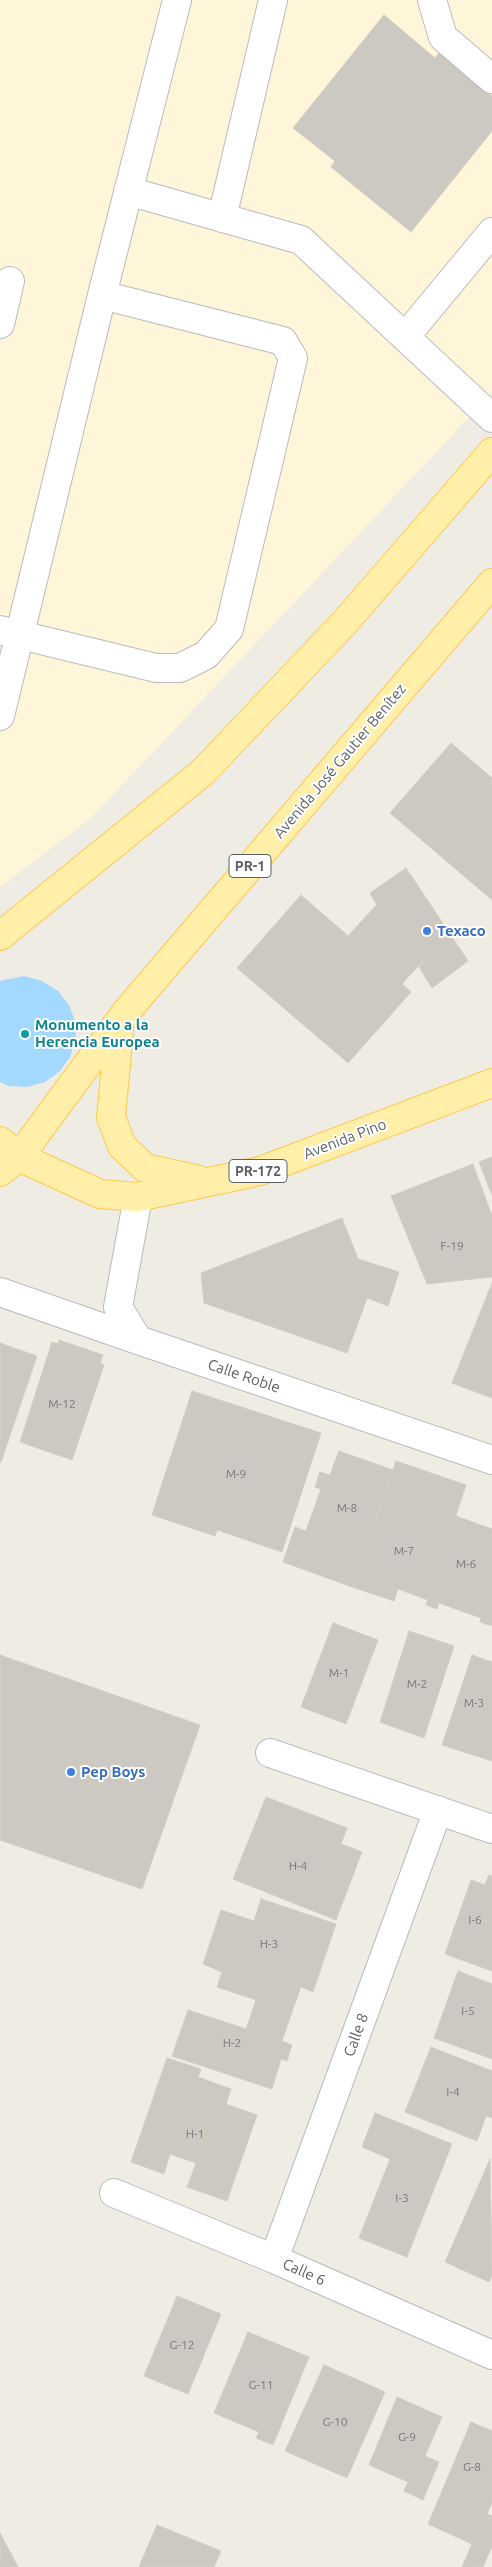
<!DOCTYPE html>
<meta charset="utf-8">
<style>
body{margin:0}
canvas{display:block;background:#efece3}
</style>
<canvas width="492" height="2567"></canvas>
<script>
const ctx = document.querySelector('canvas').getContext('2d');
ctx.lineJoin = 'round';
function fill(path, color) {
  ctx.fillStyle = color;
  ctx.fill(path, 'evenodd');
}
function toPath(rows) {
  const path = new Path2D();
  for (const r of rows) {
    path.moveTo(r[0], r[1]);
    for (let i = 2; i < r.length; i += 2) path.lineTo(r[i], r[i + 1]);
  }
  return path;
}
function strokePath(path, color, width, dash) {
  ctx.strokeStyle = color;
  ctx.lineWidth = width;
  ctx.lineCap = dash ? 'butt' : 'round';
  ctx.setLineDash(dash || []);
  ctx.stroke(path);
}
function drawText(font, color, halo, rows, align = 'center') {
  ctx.font = font + ' Ubuntu,sans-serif';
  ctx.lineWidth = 4;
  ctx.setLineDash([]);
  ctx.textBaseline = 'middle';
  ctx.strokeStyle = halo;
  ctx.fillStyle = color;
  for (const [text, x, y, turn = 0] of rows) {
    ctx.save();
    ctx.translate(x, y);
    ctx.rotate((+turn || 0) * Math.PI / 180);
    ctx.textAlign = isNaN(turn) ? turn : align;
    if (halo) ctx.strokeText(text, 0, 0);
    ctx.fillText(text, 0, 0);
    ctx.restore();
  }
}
const commercial = toPath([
 [0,0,492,0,492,393,91,818,0,887]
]);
const water = toPath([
 [24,976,42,981,58,991,69,1005,75,1021,76,1039,70,1057,60,1071,45,1082,27,1087,9,1086,0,1082,0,981]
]);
const building = toPath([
 [384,15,435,58,439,53,492,96,492,131,411,232,331,167,335,161,293,128,384,15],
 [451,743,492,778,492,900,390,813,451,743],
 [406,868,468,961,432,988,419,967,427,956,381,900,377,905,370,893,406,868],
 [301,895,348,936,381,900,427,956,402,984,411,992,348,1063,237,968,301,895],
 [492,1157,492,1195,479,1162,492,1157],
 [473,1164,492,1216,492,1277,427,1284,391,1196,473,1164],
 [342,1218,358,1259,399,1272,388,1306,367,1298,347,1353,204,1303,201,1273,342,1218],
 [492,1283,492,1398,452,1383,492,1283],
 [59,1340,103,1355,100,1363,104,1365,72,1460,20,1442,52,1342,58,1344,59,1340],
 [0,1343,37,1356,1,1462,0,1462,0,1343],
 [192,1391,321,1433,282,1552,217,1530,215,1536,152,1515,192,1391],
 [339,1451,393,1470,352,1587,283,1562,295,1527,306,1531,321,1489,315,1487,320,1472,330,1475,339,1451],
 [396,1461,466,1485,428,1600,398,1589,394,1601,352,1587,396,1461],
 [456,1516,492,1529,492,1626,480,1622,481,1618,439,1603,437,1609,426,1605,456,1516],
 [333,1623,378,1640,346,1724,301,1707,333,1623],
 [409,1631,454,1646,424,1738,380,1722,409,1631],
 [0,1655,200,1725,142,1889,0,1840,0,1655],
 [472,1655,492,1662,492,1761,442,1745,472,1655],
 [266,1797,347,1828,341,1844,362,1852,336,1920,233,1879,266,1797],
 [489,1875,492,1876,492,1971,445,1954,471,1880,485,1885,489,1875],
 [261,1899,336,1924,313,1992,301,1987,292,2012,217,1987,222,1972,203,1964,221,1910,254,1921,261,1899],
 [458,1971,492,1984,492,2059,434,2038,458,1971],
 [256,2000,292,2012,282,2041,292,2045,287,2061,281,2059,272,2089,172,2056,188,2010,246,2029,256,2000],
 [431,2047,492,2071,492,2118,486,2116,477,2141,405,2112,431,2047],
 [167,2058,201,2069,198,2077,231,2089,226,2104,257,2115,227,2201,187,2187,196,2163,170,2154,164,2174,131,2162,167,2058],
 [375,2113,452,2144,407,2257,359,2238,390,2159,362,2147,375,2113],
 [490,2159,492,2275,489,2282,445,2262,490,2159],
 [177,2296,221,2314,188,2394,144,2376,177,2296],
 [248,2332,309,2357,273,2445,256,2438,259,2432,214,2413,248,2332],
 [324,2365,385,2392,347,2478,285,2451,324,2365],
 [397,2397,442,2417,425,2456,439,2462,423,2500,404,2491,408,2482,369,2465,397,2397],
 [471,2422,492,2431,492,2502,487,2514,492,2516,492,2546,483,2567,462,2567,472,2544,428,2524,471,2422],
 [157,2525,221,2551,214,2567,139,2567,157,2525],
 [0,2533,18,2567,0,2567,0,2533]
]);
const minor = toPath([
 [432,0,443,37,492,79],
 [128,191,301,240,492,418],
 [222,218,273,0],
 [0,324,10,281],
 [405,337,492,232],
 [0,630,156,668,180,668,206,655,229,629,293,358,283,341,102,295],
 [0,716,102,295,177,0],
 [138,1197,118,1307,138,1340,492,1460],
 [0,1292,138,1340],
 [270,1753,492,1829],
 [114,2193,274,2259,492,2355],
 [274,2259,438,1810]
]);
const major = toPath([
 [0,936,203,772,346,621,492,452],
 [120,1021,111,1117,122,1146,145,1168,199,1180],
 [0,1141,19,1157,100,1194,138,1197,260,1171,492,1083],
 [0,1172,19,1157,126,1012,492,583]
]);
const markers = [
 [427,931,5,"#3f7fe0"],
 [25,1034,5,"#0f9aa8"],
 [71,1772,5,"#3f7fe0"]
];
const numberNames = [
 ["F-19",452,1246],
 ["M-12",62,1404],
 ["M-9",236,1474],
 ["M-8",347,1508],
 ["M-7",404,1551],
 ["M-6",466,1564],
 ["M-1",339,1673],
 ["M-2",417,1684],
 ["M-3",474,1703],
 ["H-4",298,1866],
 ["I-6",475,1920],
 ["H-3",269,1944],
 ["I-5",468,2011],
 ["H-2",232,2043],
 ["I-4",453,2092],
 ["H-1",195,2134],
 ["I-3",402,2198],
 ["G-12",182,2345],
 ["G-11",261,2385],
 ["G-10",335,2422],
 ["G-9",407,2437],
 ["G-8",472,2467]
];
const shields = [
 [250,866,42],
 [258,1171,58]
];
const shieldNames = [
 ["PR-1",250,866],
 ["PR-172",258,1171]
];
const streetNames = [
 ["Avenida José Gautier Benítez",340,761,-50],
 ["Avenida Pino",345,1139,-21],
 ["Calle Roble",244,1376,19],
 ["Calle 8",356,2035,-70],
 ["Calle 6",304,2272,24]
];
const shopNames = [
 ["Texaco",437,931],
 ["Pep Boys",81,1772]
];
const cultureNames = [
 ["Monumento a la",35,1025],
 ["Herencia Europea",35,1042]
];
fill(commercial, '#fff5d8');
fill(water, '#a3d9ff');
fill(building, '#ccc9c2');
strokePath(building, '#d4cec0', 1);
strokePath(minor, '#b8bbc0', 30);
strokePath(major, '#fec94d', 30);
strokePath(minor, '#fff', 28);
strokePath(major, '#ffefa8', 28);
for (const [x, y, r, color] of markers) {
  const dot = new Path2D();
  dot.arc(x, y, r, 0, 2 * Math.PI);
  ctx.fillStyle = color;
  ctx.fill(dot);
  strokePath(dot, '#fff', 2);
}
drawText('12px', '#777a7c', null, numberNames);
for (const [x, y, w] of shields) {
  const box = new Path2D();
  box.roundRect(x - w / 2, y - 11.5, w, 23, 4);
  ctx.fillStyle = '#fff';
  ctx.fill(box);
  strokePath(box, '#5b6065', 1);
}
drawText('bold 14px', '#5b6065', null, shieldNames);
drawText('15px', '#5b6065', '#fff', streetNames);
drawText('bold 15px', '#366cbe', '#fff', shopNames, 'left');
drawText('bold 15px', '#0d838f', '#fff', cultureNames, 'left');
</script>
